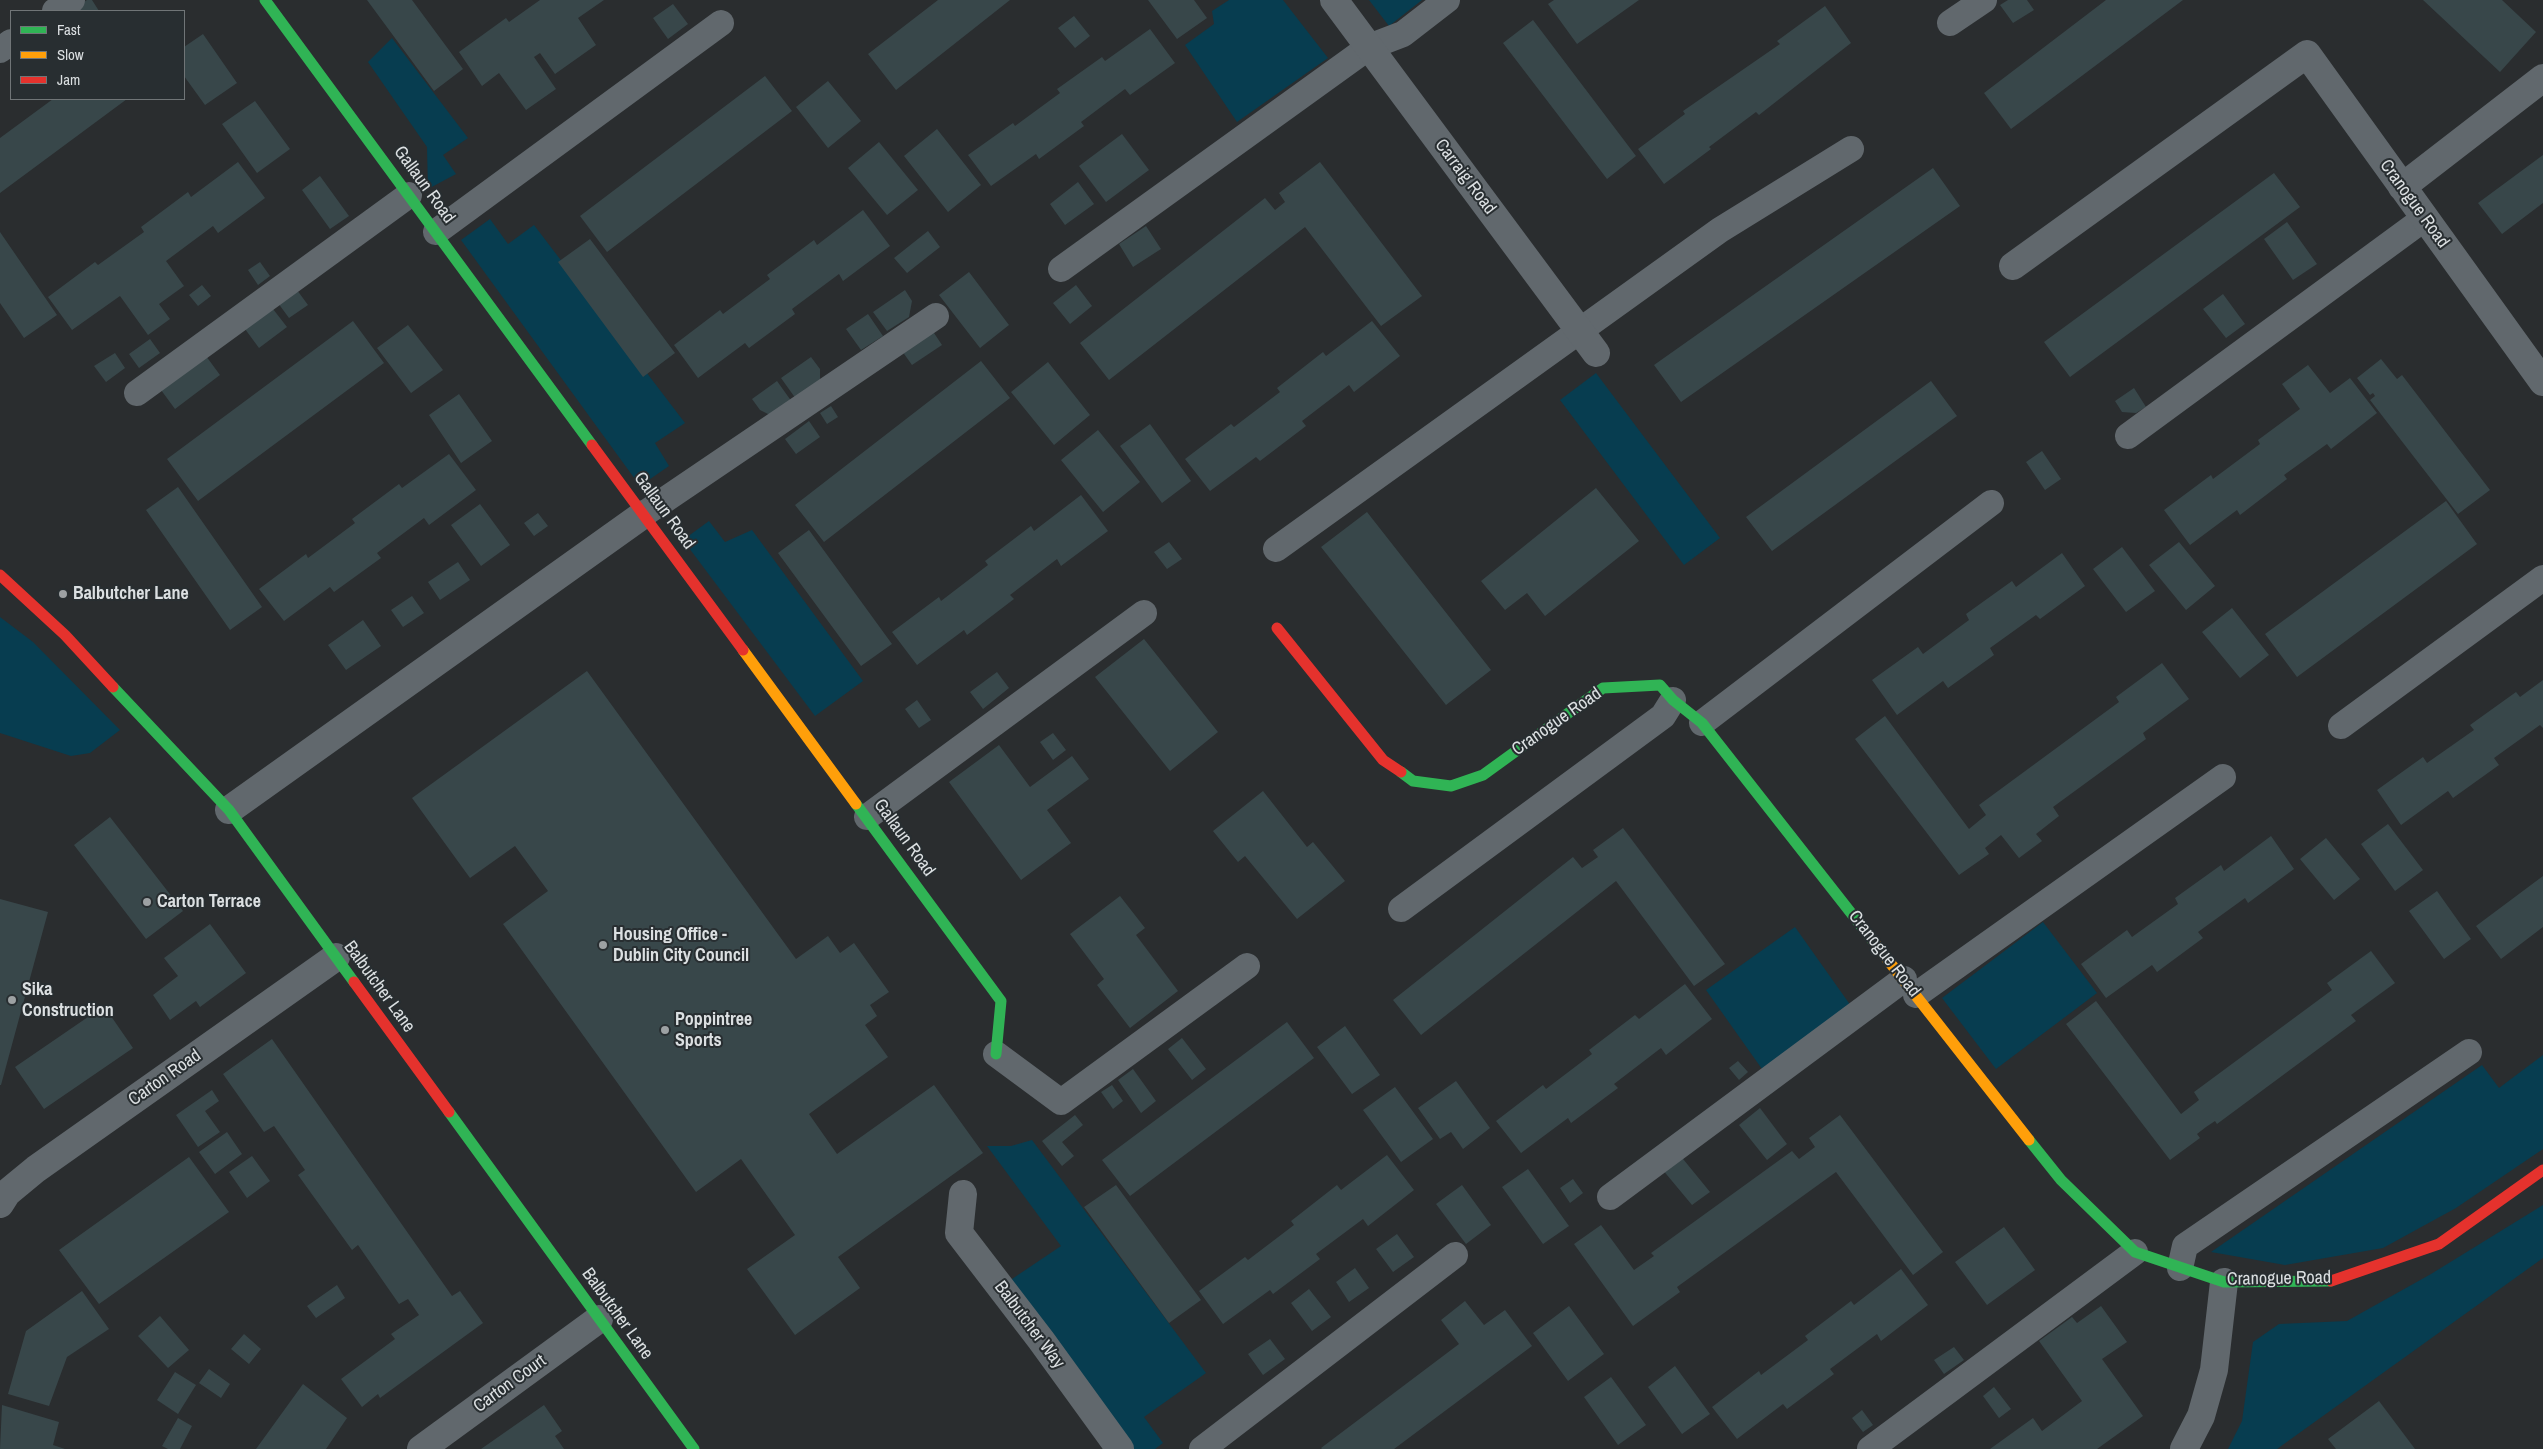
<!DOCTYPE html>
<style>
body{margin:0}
#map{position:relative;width:2543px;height:1449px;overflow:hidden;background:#2a2d2f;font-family:"Archivo Narrow",sans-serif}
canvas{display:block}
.legend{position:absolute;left:10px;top:10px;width:175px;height:90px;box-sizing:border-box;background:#282e31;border:1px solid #707577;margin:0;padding:6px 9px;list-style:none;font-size:15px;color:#dbdfe1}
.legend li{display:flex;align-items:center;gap:10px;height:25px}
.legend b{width:25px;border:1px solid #707577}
</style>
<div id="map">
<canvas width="2543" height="1449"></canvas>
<ul class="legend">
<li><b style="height:6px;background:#30b455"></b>Fast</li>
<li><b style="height:6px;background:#ff9f0a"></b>Slow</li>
<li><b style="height:6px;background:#e5322d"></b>Jam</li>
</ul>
</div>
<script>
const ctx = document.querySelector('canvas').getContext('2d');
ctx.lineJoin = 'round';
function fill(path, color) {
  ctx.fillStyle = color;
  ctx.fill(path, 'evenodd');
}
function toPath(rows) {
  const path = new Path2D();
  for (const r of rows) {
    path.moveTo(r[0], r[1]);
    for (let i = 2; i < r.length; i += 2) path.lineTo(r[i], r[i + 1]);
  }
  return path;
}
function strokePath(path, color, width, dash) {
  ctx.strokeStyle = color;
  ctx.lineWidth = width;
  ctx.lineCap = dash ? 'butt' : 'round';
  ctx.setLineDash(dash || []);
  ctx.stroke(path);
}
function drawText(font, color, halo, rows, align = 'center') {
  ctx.font = font + ' "Archivo Narrow",sans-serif';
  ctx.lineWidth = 4;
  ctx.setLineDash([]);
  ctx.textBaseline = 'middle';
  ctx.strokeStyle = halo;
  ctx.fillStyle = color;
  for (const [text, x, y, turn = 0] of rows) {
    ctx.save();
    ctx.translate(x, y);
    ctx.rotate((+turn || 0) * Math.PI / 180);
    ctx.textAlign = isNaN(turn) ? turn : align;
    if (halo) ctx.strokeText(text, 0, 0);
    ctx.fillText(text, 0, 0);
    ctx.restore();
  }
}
const green = toPath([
 [1229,0,1283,0,1328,58,1237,122,1185,45,1214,24,1212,11],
 [1369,0,1422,0,1389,26],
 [392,38,468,138,443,155,456,174,428,189,427,147,368,62],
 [490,219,508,244,534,225,685,423,655,443,669,466,640,486,461,240],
 [1596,373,1720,538,1684,565,1560,400],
 [709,521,725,542,752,530,863,681,815,716,683,540],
 [0,617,33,642,120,730,90,753,71,756,0,733],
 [2043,922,2097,993,1996,1069,1942,998],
 [1795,927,1851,1006,1762,1069,1706,990],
 [2543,1055,2543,1149,2456,1208,2383,1248,2285,1265,2211,1252,2482,1065,2499,1088],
 [1032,1140,1206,1373,1144,1417,1163,1443,1155,1449,1132,1449,1009,1281,1061,1246,987,1146,1011,1146],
 [2543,1205,2543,1258,2277,1449,2228,1449,2242,1421,2253,1342,2279,1324,2347,1321,2431,1274]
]);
const building = toPath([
 [87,0,92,0,99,11,70,11],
 [367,0,412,0,463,69,434,91],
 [540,0,604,0,578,18,596,45,555,74,540,53,534,57,556,89,526,110,499,73,482,86,459,52,506,18,509,22],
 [938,0,1010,0,896,90,868,54],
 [1148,0,1194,0,1207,18,1177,39],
 [1554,0,1639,0,1577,44,1548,4],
 [2008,0,2027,0,2034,10,2013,23,2000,5],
 [2106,0,2183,0,2011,129,1984,93],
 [2423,0,2502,0,2536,32,2500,72],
 [673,4,688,24,668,39,653,18],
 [1825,6,1851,43,1759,115,1756,112,1709,147,1711,149,1664,184,1638,149,1685,114,1683,111,1780,44,1777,41],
 [1074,16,1090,36,1075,48,1058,28],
 [1533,20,1636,156,1607,179,1503,43],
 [1150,29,1175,63,1130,95,1125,89,1081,122,1084,126,1039,159,1036,154,991,186,968,155,1013,123,1015,126,1060,93,1057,89,1102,57,1105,61],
 [203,34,237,83,205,105,184,76,184,47],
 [765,76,792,111,607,252,580,216],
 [828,81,861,121,828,148,796,107],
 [53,99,127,99,0,193,0,138],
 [255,101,290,149,257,173,222,124],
 [937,129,981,185,948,212,904,156],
 [1122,134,1149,170,1106,202,1079,166],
 [879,142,918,190,887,215,848,168],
 [2543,155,2543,203,2502,234,2478,203],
 [238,162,265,198,218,233,213,226,166,261,184,286,159,304,170,319,148,335,120,296,72,330,48,297,95,262,98,265,144,232,141,227,188,192,191,197],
 [1320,162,1422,296,1381,326,1305,227,1109,380,1080,343,1265,198,1275,210,1285,202,1279,193],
 [1933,168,1960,206,1681,402,1654,365],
 [2274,173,2300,207,2070,377,2044,342],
 [320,176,349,216,330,229,302,190],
 [1078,182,1094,204,1065,225,1050,204],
 [863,210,890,246,843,281,839,274,792,309,795,314,749,348,745,343,698,378,674,345,720,310,723,314,770,279,767,275,814,240,817,245],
 [2287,222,2317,264,2293,280,2264,239],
 [1146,226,1161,249,1133,267,1119,244],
 [928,231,940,247,907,273,894,258],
 [0,232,57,315,24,338,0,303],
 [590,239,675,353,643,377,558,262],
 [260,262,270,276,258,285,248,270],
 [969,272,1009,325,980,348,939,295],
 [202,285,211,296,198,306,189,295],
 [1076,285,1092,306,1070,324,1053,303],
 [297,290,308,305,289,318,278,303],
 [905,290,912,301,909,317,887,331,873,312],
 [2223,294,2245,324,2226,338,2203,309],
 [273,309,287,327,259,348,245,329],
 [868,314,883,336,861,350,846,329],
 [353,321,384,363,198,501,167,459],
 [1372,321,1400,356,1354,392,1349,385,1302,421,1306,426,1260,461,1256,457,1210,491,1185,459,1231,424,1234,427,1280,392,1277,388,1323,352,1326,356],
 [408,325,443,370,411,393,377,348],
 [932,330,942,345,912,365,902,351],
 [150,339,160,353,139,368,129,354],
 [115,353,125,368,106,382,94,366],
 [206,356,220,375,175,409,161,390],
 [811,357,820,369,820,382,796,399,781,378],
 [2381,359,2397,379,2402,375,2490,490,2458,514,2370,400,2375,396,2373,393,2370,395,2357,378],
 [981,361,1010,398,824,542,795,505],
 [1048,362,1090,415,1054,445,1011,392],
 [2308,365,2330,393,2350,378,2377,413,2331,449,2327,444,2284,475,2287,479,2240,515,2237,510,2190,545,2164,510,2211,475,2213,479,2260,444,2258,440,2300,409,2282,384],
 [777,381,792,402,772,416,760,410,752,399],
 [1931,381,1957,416,1772,551,1746,517],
 [2134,388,2146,407,2136,413,2122,412,2115,401],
 [459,394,492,441,461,463,429,415],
 [831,406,838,417,827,424,820,413],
 [809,421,820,437,796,454,785,439],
 [1150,424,1191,481,1162,503,1120,446],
 [1098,430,1140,482,1103,512,1061,460],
 [2042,451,2061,479,2045,490,2026,462],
 [449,454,476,490,429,525,424,518,377,553,381,558,334,592,330,587,284,621,259,589,306,554,308,558,355,523,352,519,399,484,402,488],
 [178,487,262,607,230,630,146,510],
 [1596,488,1639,541,1545,616,1527,593,1505,610,1481,581],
 [1081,495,1108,531,1061,566,1057,559,1010,595,1014,599,967,635,964,630,917,665,892,632,939,597,941,601,988,565,985,561,1031,526,1034,531],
 [2446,501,2477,544,2297,677,2265,634],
 [480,504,510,545,481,566,451,525],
 [1367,512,1491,670,1446,705,1321,547],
 [538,513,548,526,534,536,524,523],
 [809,530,892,644,861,666,778,553],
 [1169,542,1182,559,1167,569,1154,552],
 [2179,542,2215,586,2186,610,2149,565],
 [2122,547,2155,591,2126,612,2093,569],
 [2062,553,2085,586,2040,619,2036,615,1990,648,1994,655,1948,688,1943,681,1897,715,1872,680,1918,647,1923,654,1969,620,1966,614,2012,581,2016,587],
 [458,562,470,580,440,600,428,582],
 [412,596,424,613,403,627,391,610],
 [2232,608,2269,655,2240,678,2202,632],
 [363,620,381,646,346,670,328,645],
 [1144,639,1218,732,1170,771,1095,677],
 [2162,663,2189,699,2143,733,2146,739,2053,807,2059,816,2036,834,2042,841,2019,858,2001,835,1985,848,1989,854,1959,875,1855,739,1885,716,1969,829,1986,815,1979,805,2119,702,2116,697],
 [587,671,796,959,828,936,840,953,854,943,889,992,870,1005,877,1016,865,1025,888,1057,809,1114,837,1154,934,1085,983,1153,838,1257,860,1288,795,1335,747,1269,795,1235,741,1159,696,1192,503,924,548,891,515,846,470,878,412,798],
 [997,672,1009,688,983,709,970,692],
 [2543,680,2543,728,2540,725,2494,758,2499,765,2453,798,2448,791,2401,825,2377,790,2423,757,2427,763,2474,730,2470,725,2516,692,2520,697],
 [917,700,931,720,919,728,905,709],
 [1053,733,1066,750,1053,760,1040,742],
 [999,745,1030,787,1072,756,1089,779,1047,810,1071,843,1021,880,949,782],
 [1263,791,1307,847,1313,842,1345,881,1297,919,1245,856,1238,862,1213,831],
 [110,817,183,911,146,939,74,845],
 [2388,824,2423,870,2395,891,2361,844],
 [1623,828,1725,964,1694,986,1616,881,1421,1035,1393,1000,1573,857,1582,868,1598,857,1593,850],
 [2271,836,2294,869,2248,903,2245,898,2198,932,2203,938,2157,972,2152,965,2106,998,2081,964,2127,930,2132,937,2178,904,2175,898,2221,865,2224,871],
 [2326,838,2360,879,2334,900,2300,859],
 [2543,876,2543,927,2501,959,2476,926],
 [2437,891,2471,939,2444,959,2409,911],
 [1120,896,1145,928,1136,935,1178,991,1130,1028,1097,985,1104,979,1070,934],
 [0,899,48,912,1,1085,0,1085],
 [210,924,246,973,200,1007,196,1001,170,1020,153,995,178,976,164,958],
 [2371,951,2395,983,2351,1015,2356,1021,2217,1124,2215,1121,2206,1127,2197,1134,2200,1138,2170,1160,2066,1024,2096,1001,2181,1114,2199,1100,2194,1092,2332,990,2327,983],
 [1685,984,1712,1019,1666,1055,1661,1048,1614,1084,1618,1088,1571,1123,1568,1118,1521,1153,1496,1121,1543,1085,1546,1089,1592,1054,1589,1050,1635,1015,1639,1019],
 [104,1006,133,1048,44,1109,15,1067],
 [1287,1022,1314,1058,1130,1196,1102,1160],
 [1345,1026,1380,1075,1352,1094,1317,1047],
 [1182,1038,1206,1069,1192,1080,1168,1049],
 [272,1039,452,1296,460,1291,483,1323,380,1398,378,1394,362,1407,341,1379,395,1339,391,1334,419,1315,408,1299,399,1304,358,1245,352,1250,298,1175,305,1170,274,1126,264,1132,223,1074],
 [1738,1061,1748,1072,1739,1080,1729,1068],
 [1133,1069,1156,1101,1141,1113,1118,1080],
 [1456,1081,1490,1128,1463,1149,1451,1132,1440,1139,1418,1108],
 [1112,1085,1123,1101,1113,1109,1101,1092],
 [1395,1087,1433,1139,1401,1162,1363,1110],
 [212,1090,219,1101,205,1111,220,1132,198,1147,176,1115],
 [1760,1108,1787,1144,1767,1160,1739,1125],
 [1075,1115,1083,1125,1062,1142,1074,1156,1062,1166,1042,1141],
 [1840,1115,1943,1252,1913,1275,1836,1172,1677,1287,1680,1292,1633,1326,1574,1244,1601,1225,1634,1270,1654,1256,1651,1253,1792,1151,1799,1159,1815,1147,1809,1138],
 [227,1132,242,1154,215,1174,199,1152],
 [1679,1154,1710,1192,1692,1205,1662,1169],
 [1387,1155,1414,1190,1368,1226,1363,1219,1316,1254,1320,1259,1273,1294,1270,1290,1223,1324,1199,1291,1245,1257,1248,1260,1294,1225,1291,1221,1337,1185,1341,1190],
 [252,1156,270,1181,247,1198,229,1172],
 [189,1157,229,1212,99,1304,59,1250],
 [1528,1169,1569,1226,1543,1244,1502,1187],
 [1573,1179,1583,1193,1570,1203,1560,1188],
 [1116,1185,1201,1300,1169,1323,1084,1207],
 [1462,1185,1491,1225,1466,1244,1436,1204],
 [2004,1227,2035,1270,1987,1305,1955,1262],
 [1397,1234,1414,1257,1393,1272,1376,1249],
 [1355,1268,1369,1288,1349,1302,1336,1282],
 [1901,1269,1928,1305,1881,1341,1877,1334,1830,1369,1834,1374,1787,1409,1783,1404,1737,1439,1712,1407,1759,1371,1761,1375,1808,1340,1805,1336,1851,1301,1854,1305],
 [337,1285,345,1298,316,1318,307,1306],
 [1309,1289,1331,1317,1312,1331,1291,1303],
 [82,1291,109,1329,67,1357,49,1406,8,1394,26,1331],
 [1465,1301,1484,1325,1505,1310,1532,1346,1394,1449,1322,1449,1321,1448,1459,1344,1441,1320],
 [1569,1306,1604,1354,1568,1381,1533,1333],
 [2101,1306,2127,1342,2102,1359,2143,1416,2097,1449,1990,1449,2033,1418,2042,1431,2082,1401,2039,1341,2072,1317,2077,1323],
 [160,1316,189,1350,168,1368,138,1336],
 [244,1334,261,1349,249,1364,231,1349],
 [1270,1339,1285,1359,1263,1375,1248,1354],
 [1954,1347,1964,1360,1944,1374,1934,1360],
 [1675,1366,1710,1414,1682,1434,1648,1387],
 [209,1369,230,1384,221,1398,199,1383],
 [175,1372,196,1385,178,1414,157,1400],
 [1611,1377,1646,1425,1618,1445,1584,1397],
 [303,1384,347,1418,326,1449,256,1449],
 [1994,1387,2011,1409,1999,1418,1983,1396],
 [2379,1401,2415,1449,2336,1449,2328,1439],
 [2,1405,59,1422,53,1445,65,1449,0,1449],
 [544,1405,562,1431,555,1436,564,1449,481,1449],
 [1862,1410,1873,1425,1863,1432,1852,1418],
 [178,1418,192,1426,180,1449,168,1449,162,1446]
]);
const lane = toPath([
 [55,11,72,0],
 [1950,23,1984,0],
 [0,50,11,42],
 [436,232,721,23],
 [1061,269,1369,47,1403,34,1447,0],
 [137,393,409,195],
 [2128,436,2425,218],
 [644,514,936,316],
 [1276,549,1720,230,1851,149],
 [1702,723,1991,503],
 [2341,726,2543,578],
 [867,817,1144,613],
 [1401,909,1663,716,1673,700],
 [1916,995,2223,777],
 [996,1054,1061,1102,1247,966],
 [1610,1197,1904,979],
 [2180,1268,2185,1246,2469,1052],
 [1202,1449,1455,1255],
 [1870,1449,2135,1252]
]);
const street = toPath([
 [1334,0,1596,353],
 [2402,187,2543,78],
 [2013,266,2307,54,2543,382],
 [229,810,644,514],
 [963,1194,959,1233,1041,1340,1120,1449],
 [0,1204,7,1193,36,1169,336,957],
 [421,1449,599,1319],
 [2184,1449,2201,1416,2214,1370,2224,1282]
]);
const fast = toPath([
 [265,0,592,445],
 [113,687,229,810,354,982],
 [1401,772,1413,781,1451,786,1483,775,1603,688,1660,685,1673,700,1702,723,1873,941],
 [856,804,1001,1001,996,1054],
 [449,1112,694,1449],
 [2029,1140,2061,1180,2135,1252,2224,1282,2331,1281]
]);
const slow = toPath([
 [743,650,856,804],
 [1873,941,2029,1140]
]);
const jam = toPath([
 [592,445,743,650],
 [0,575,65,635,113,687],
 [1277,628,1383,760,1401,772],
 [354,982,449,1112],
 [2331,1281,2439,1244,2543,1170]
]);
const markers = [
 [63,594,5,"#9da1a3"],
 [147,902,5,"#9da1a3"],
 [603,945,5,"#9da1a3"],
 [12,1000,5,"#9da1a3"],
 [665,1030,5,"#9da1a3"]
];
const streetNames = [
 ["Carraig Road",1465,177,53],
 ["Gallaun Road",424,185,54],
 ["Cranogue Road",2414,204,54],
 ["Gallaun Road",664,511,54],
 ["Cranogue Road",1557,722,-35],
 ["Gallaun Road",904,838,54],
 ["Cranogue Road",1884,954,52],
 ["Balbutcher Lane",379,987,54],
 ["Carton Road",165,1078,-35],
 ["Cranogue Road",2279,1279,-1],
 ["Balbutcher Lane",617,1314,54],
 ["Balbutcher Way",1029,1325,53],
 ["Carton Court",510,1384,-36]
];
const poiNames = [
 ["Balbutcher Lane",73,594],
 ["Carton Terrace",157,902],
 ["Housing Office -",613,935],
 ["Dublin City Council",613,956],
 ["Sika",22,990],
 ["Construction",22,1011],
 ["Poppintree",675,1020],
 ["Sports",675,1041]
];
fill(green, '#073d50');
fill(building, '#38474a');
strokePath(lane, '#61686d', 26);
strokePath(street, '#61686d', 28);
strokePath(fast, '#30b455', 11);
strokePath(slow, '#ff9f0a', 11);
strokePath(jam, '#e5322d', 11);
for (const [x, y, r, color] of markers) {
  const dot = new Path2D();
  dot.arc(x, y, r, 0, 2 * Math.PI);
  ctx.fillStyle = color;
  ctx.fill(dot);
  strokePath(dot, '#282e31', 2);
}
drawText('18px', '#dbdfe1', '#282e31', streetNames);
drawText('bold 18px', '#dbdfe1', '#282e31', poiNames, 'left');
</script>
